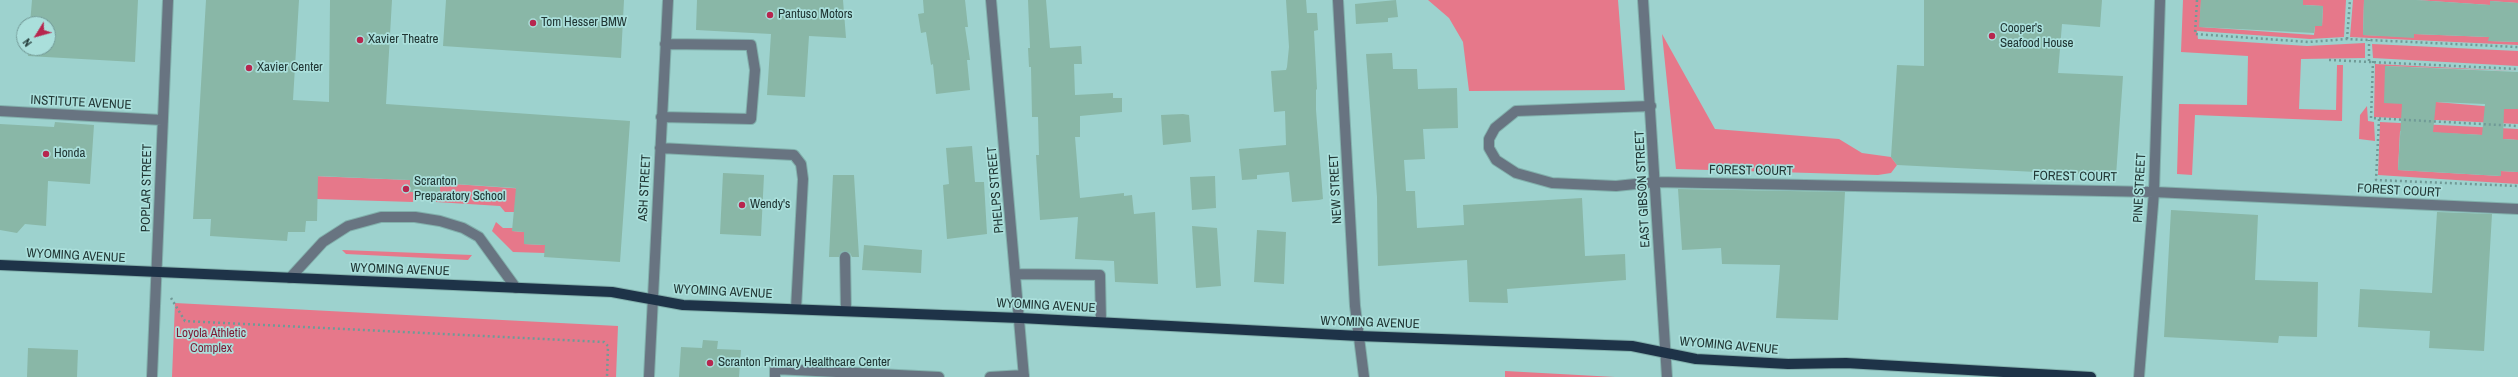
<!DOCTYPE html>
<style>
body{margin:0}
#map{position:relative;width:2518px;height:377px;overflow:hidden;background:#9dd2ce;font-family:"Archivo Narrow",sans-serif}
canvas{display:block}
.north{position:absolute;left:16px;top:16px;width:40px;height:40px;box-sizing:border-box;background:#aadfdb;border:1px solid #739b98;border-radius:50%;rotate:233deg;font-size:11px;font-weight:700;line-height:16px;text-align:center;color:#203634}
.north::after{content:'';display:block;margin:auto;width:14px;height:18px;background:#b7264e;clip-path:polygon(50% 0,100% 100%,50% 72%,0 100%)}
</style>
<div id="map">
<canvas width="2518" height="377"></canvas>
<div class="north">N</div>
</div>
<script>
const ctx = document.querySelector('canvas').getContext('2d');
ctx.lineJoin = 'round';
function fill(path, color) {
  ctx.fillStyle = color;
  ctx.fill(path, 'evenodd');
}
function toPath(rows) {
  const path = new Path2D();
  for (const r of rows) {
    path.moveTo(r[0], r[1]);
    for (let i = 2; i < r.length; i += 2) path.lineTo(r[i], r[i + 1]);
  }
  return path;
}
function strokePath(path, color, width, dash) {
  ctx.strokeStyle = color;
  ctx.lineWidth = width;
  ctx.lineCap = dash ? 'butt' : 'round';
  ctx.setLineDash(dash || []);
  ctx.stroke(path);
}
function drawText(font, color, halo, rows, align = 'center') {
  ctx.font = font + ' "Archivo Narrow",sans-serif';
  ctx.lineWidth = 3.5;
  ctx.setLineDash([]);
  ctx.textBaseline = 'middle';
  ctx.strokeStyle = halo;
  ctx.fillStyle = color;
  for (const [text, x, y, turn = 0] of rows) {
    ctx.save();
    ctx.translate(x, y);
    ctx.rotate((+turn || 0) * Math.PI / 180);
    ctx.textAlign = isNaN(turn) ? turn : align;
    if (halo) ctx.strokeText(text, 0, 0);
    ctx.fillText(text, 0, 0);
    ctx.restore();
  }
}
const green = toPath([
 [1428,0,1618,0,1625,90,1469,91,1463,42,1449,18],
 [2183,0,2201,0,2200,27,2314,35,2315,26,2322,26,2323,6,2303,5,2301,0,2346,0,2344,37,2310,39,2197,31,2198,39,2307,46,2365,43,2365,58,2301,59,2299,109,2336,110,2337,65,2343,65,2342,121,2195,115,2192,175,2177,174,2179,104,2247,105,2248,56,2181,52],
 [2353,0,2364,0,2363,35,2414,37,2414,34,2489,37,2489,41,2518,42,2518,45,2350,37],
 [2416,0,2518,0,2518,3,2490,1,2490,5],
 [1662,34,1715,129,1839,139,1862,153,1891,157,1897,165,1891,173,1878,175,1676,169],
 [2372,44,2518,51,2518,66,2373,58],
 [2375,64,2518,71,2385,66,2436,102,2518,109,2518,124,2374,117],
 [2367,106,2368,121,2374,122,2375,141,2359,139,2360,115],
 [2380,122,2518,129,2518,140,2503,139,2503,136,2400,131,2398,170,2500,176,2501,171,2518,172,2518,184,2378,175],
 [312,176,410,180,410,192,414,192,413,202,317,199],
 [440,183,525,189,514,212,505,212,500,206,436,202,436,193,440,193],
 [496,222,503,228,513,228,512,231,524,232,524,244,545,245,545,253,513,252,492,231],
 [342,250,472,255,468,260,346,254],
 [175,303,618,326,616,377,172,377],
 [1505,371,1615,377,1505,377]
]);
const building = toPath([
 [32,0,138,0,135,62,28,56,29,48,48,48,48,24,30,24],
 [206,0,299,0,293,100,329,102,330,0,392,0,386,104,630,121,620,262,544,257,545,245,524,244,524,232,512,231,516,188,440,183,440,193,410,192,410,180,318,176,317,221,306,221,305,232,288,232,287,241,210,236,211,219,193,219],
 [446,0,624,0,621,58,443,46],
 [697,0,843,0,846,38,809,36,805,97,767,95,771,34,696,30],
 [923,0,965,0,968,27,965,27,970,60,967,60,970,90,936,94,933,64,931,65,926,32,921,33,918,14,924,13],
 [1028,0,1046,0,1050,48,1081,46,1082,64,1074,64,1075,95,1113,93,1113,98,1122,98,1122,112,1080,116,1080,137,1075,137,1080,198,1124,193,1124,196,1132,195,1134,214,1155,212,1158,284,1115,282,1114,261,1075,259,1078,217,1040,220,1036,155,1039,155,1038,117,1032,117,1031,67,1029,67,1028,48,1030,48],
 [1286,0,1306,0,1307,13,1317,13,1318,30,1314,31,1317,89,1316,90,1316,110,1323,199,1319,200,1292,202,1289,172,1257,175,1257,179,1242,180,1239,149,1286,145,1285,111,1274,112,1271,71,1286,70,1287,67,1289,47],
 [1396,0,1398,17,1388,18,1388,22,1356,24,1355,4],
 [1924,0,2102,0,2100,27,2062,24,2058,73,2123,76,2116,176,1897,165,1891,157,1897,65,1924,66],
 [2201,0,2303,0,2303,5,2323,6,2322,26,2315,26,2314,33,2199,27],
 [2364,0,2416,0,2490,5,2490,1,2518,3,2518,42,2488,41,2489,37,2414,34,2414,38,2363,35],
 [1392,53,1393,69,1417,69,1418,89,1457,88,1458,128,1423,129,1425,159,1404,160,1406,191,1415,191,1417,228,1464,225,1463,205,1582,198,1585,256,1625,254,1626,280,1507,289,1508,303,1469,302,1467,260,1378,266,1377,197,1366,54],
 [2385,66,2518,72,2518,109,2504,109,2503,139,2518,140,2518,172,2501,171,2501,176,2398,170,2402,104,2384,103],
 [2436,102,2485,104,2482,135,2433,132],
 [1183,114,1189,115,1191,142,1163,145,1161,115],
 [55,122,94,125,90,184,48,181,46,226,25,224,17,233,0,230,0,124,54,127],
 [972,146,975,182,984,182,987,234,947,239,943,185,949,184,946,148],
 [723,173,764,175,761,236,720,234],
 [833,175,854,175,859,257,852,257,850,253,845,251,841,252,839,257,829,257],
 [1215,176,1216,208,1192,210,1190,177],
 [1678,189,1845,192,1838,320,1776,318,1780,265,1722,264,1721,248,1682,250],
 [2171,210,2258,215,2255,280,2318,282,2317,337,2279,336,2278,343,2164,337],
 [2437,212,2492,214,2484,351,2429,348,2430,331,2358,327,2360,289,2432,293],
 [1192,226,1217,228,1221,286,1196,288],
 [1257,230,1286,232,1284,284,1254,282],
 [864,245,922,250,921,273,862,270],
 [703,340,718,341,717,349,741,350,739,377,679,377,681,347,702,348],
 [28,348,78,350,77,377,27,377]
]);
const path = toPath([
 [2197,0,2195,34,2309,42,2347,39,2518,47],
 [2347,39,2350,0],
 [2329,60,2518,69],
 [2369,61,2369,40],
 [2373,61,2371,118,2518,126],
 [2379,119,2376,180,2518,186],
 [171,298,185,321,604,342,608,346,607,377]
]);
const minor = toPath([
 [991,0,1024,377],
 [1338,0,1355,306,1364,377],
 [1643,0,1667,377],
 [1651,106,1516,111,1495,128,1489,139,1489,148,1496,160,1516,173,1552,183,1616,186,1655,182,2154,192,2518,209],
 [0,111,162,120],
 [661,117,751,119,755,70,751,45,665,44],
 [660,148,794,155,801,164,803,179,796,309],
 [845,257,846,311],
 [1017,274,1100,275,1101,322],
 [290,278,323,242,348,226,381,217,415,217,440,221,463,228,479,237,516,288],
 [152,377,168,0],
 [649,377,668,0],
 [775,377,775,369,939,377],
 [990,377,1024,375],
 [2139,377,2154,192,2160,0]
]);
const major = toPath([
 [0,265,612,292,683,305,1020,318,1359,336,1632,346,1696,359,1788,364,1846,363,2091,377]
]);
const markers = [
 [770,15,4,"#b7264e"],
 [533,23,4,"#b7264e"],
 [1992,36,4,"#b7264e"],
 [360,40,4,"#b7264e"],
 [249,68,4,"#b7264e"],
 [46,154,4,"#b7264e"],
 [406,189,4,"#b7264e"],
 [742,205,4,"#b7264e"],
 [710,363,4,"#b7264e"]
];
const poiNames = [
 ["Pantuso Motors",778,15],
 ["Tom Hesser BMW",541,23],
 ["Cooper's",2000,29],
 ["Seafood House",2000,44],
 ["Xavier Theatre",368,40],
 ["Xavier Center",257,68],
 ["Honda",54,154],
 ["Scranton",414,182],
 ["Preparatory School",414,197],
 ["Wendy's",750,205],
 ["Scranton Primary Healthcare Center",718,363]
];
const streetNames = [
 ["INSTITUTE AVENUE",81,103,3],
 ["FOREST COURT",1751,171,1],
 ["FOREST COURT",2075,177,1],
 ["POPLAR STREET",147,188,-89],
 ["ASH STREET",645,188,-87],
 ["PINE STREET",2140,188,-87],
 ["NEW STREET",1336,189,-93],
 ["EAST GIBSON STREET",1643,189,-93],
 ["PHELPS STREET",996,190,-95],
 ["FOREST COURT",2399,191,3],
 ["WYOMING AVENUE",76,256,3],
 ["WYOMING AVENUE",400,270,2],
 ["WYOMING AVENUE",723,292,3],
 ["WYOMING AVENUE",1046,306,3],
 ["WYOMING AVENUE",1370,323,2],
 ["WYOMING AVENUE",1729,346,5]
];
const parkNames = [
 ["Loyola Athletic",211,334],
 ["Complex",211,349]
];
fill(green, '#e6788a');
fill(building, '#89b7a7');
strokePath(minor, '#82b0ac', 12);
strokePath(major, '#82b0ac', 12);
strokePath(path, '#709a97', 2.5, [2, 3]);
strokePath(minor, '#687481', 10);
strokePath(major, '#1e3348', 10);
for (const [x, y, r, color] of markers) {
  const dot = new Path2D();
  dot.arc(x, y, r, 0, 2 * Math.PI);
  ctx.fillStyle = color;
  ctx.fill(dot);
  strokePath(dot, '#aadfdb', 1.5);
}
drawText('13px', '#203634', '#aadfdb', poiNames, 'left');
drawText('13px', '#203634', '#aadfdb', streetNames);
drawText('13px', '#7e1b35', '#aadfdb', parkNames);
</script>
